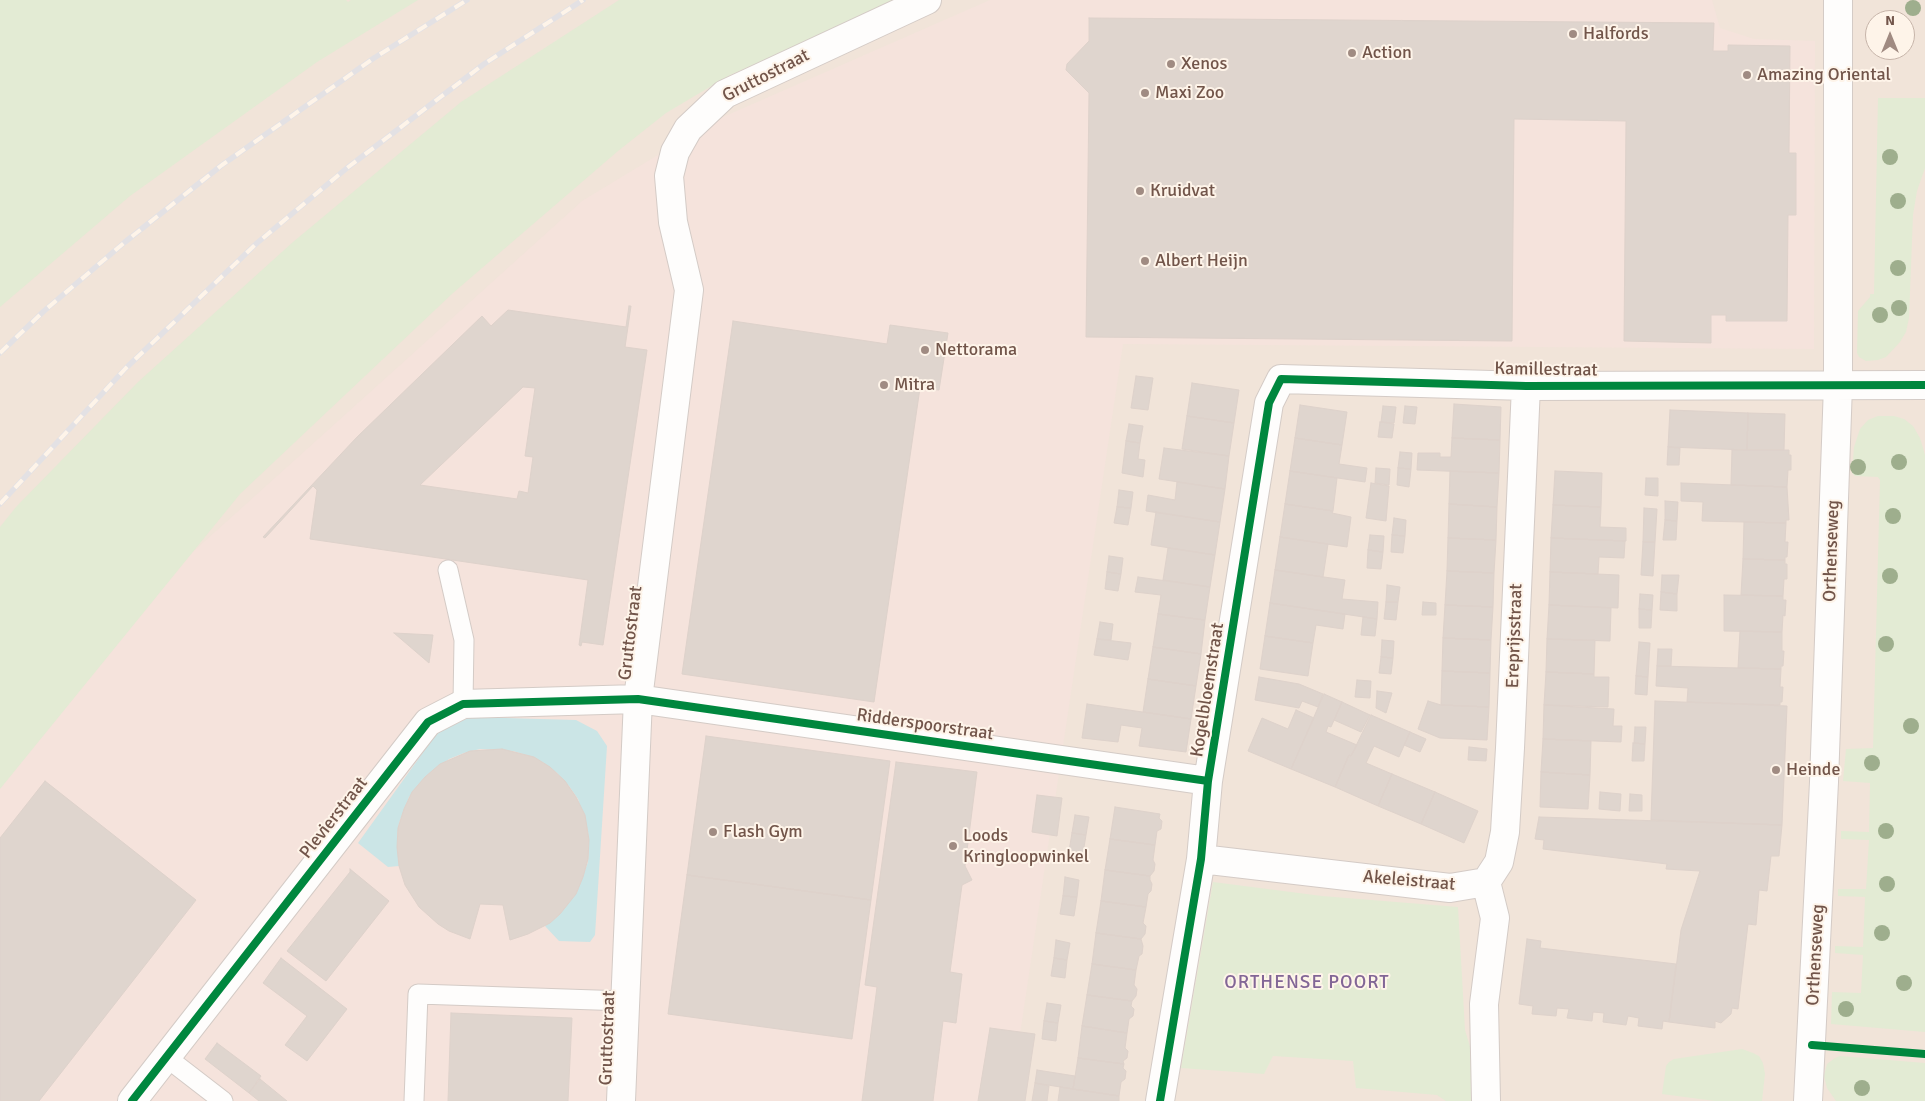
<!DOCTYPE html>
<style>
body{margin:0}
#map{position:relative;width:1925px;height:1101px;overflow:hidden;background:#f5efe9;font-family:Signika,sans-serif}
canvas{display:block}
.north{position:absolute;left:1865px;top:10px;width:50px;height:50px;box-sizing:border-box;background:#fef4e9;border:1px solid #c6b4a9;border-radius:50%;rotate:0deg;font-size:14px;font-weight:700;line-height:20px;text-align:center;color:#72554a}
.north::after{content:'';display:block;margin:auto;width:18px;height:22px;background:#a08b82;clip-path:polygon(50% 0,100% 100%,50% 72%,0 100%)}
</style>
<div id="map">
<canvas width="1925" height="1101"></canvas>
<div class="north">N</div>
</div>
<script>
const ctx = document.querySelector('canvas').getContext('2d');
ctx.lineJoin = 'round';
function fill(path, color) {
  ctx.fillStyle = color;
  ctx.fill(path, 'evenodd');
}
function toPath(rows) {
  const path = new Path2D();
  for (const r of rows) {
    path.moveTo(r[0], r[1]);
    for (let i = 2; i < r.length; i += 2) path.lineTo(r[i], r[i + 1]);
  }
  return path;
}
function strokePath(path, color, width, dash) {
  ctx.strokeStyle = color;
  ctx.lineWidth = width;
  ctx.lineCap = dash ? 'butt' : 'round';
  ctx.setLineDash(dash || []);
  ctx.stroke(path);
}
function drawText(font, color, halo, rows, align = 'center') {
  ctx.font = font + ' Signika,sans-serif';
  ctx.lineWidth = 4;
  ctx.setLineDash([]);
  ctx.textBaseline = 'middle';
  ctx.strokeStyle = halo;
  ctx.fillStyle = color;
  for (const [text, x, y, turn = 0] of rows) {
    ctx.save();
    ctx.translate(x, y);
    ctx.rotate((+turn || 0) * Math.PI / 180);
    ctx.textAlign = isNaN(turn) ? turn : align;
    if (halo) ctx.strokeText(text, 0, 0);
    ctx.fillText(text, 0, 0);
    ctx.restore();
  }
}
const residential = toPath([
 [0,0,1925,0,1925,1101,0,1101],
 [1875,20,1905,20,1905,50,1875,50]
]);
const commercial = toPath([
 [990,0,1712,0,1720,28,1754,39,1815,41,1814,349,1123,344,1010,1101,0,1101,0,767,144,596,582,201,714,121]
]);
const green = toPath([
 [0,0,346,0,348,2,351,0,418,0,317,62,130,196,0,307],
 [619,0,893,0,792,48,730,75,666,113,618,151,453,293,240,494,0,789,0,527,16,507,138,382,293,242,461,102],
 [1878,98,1925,98,1925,168,1917,191,1913,215,1909,318,1906,332,1900,342,1886,357,1878,360,1866,361,1859,357,1857,353,1858,311,1870,297,1870,294,1874,294],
 [1878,416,1894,416,1904,419,1913,426,1920,438,1925,455,1925,1032,1831,1024,1832,992,1861,993,1863,955,1835,953,1835,946,1863,947,1865,897,1838,896,1838,889,1866,889,1869,840,1841,839,1841,831,1869,832,1870,783,1843,781,1846,749,1873,748,1880,480,1878,477,1855,476,1852,473,1854,447,1860,429,1868,420],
 [1213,882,1322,896,1458,907,1465,1030,1485,1096,1474,1101,1446,1101,1437,1095,1356,1088,1353,1061,1273,1056,1264,1074,1181,1068],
 [1742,1049,1753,1053,1759,1056,1763,1063,1765,1074,1762,1101,1715,1101,1662,1094,1666,1066,1669,1062,1674,1059],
 [1840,1056,1925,1063,1925,1101,1836,1101,1827,1088,1824,1076,1827,1064,1835,1058]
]);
const water = toPath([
 [470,717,576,720,597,731,607,746,595,935,590,942,559,941,545,926,558,916,577,892,588,862,589,846,588,831,578,799,569,786,557,773,544,763,529,756,513,751,480,749,464,753,449,759,425,777,409,797,399,823,397,837,399,866,388,867,358,843,437,733]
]);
const building = toPath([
 [1089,18,1714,23,1713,51,1728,51,1728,45,1790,46,1789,153,1796,153,1796,215,1788,215,1787,321,1726,321,1726,315,1711,315,1711,343,1624,341,1626,121,1514,119,1512,341,1086,337,1089,93,1066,70,1067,64,1089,41,1089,18],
 [629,306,631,306,625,347,647,350,603,645,582,642,581,646,579,645,588,580,310,539,317,490,313,486,265,538,263,537,357,437,482,316,491,326,508,310,626,327,629,306],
 [523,387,535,388,525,456,533,457,528,493,519,491,517,499,420,485,523,387],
 [733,321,887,344,890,325,948,333,939,390,920,388,874,702,682,674,733,321],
 [1136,376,1153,378,1148,410,1131,408,1136,376],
 [1192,383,1239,390,1234,423,1187,416,1192,383],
 [1454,404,1501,407,1500,440,1452,438,1454,404],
 [1300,405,1347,412,1342,445,1295,438,1300,405],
 [1383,406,1396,407,1394,423,1381,422,1383,406],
 [1405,406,1417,407,1415,424,1403,423,1405,406],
 [1670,410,1748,413,1747,450,1668,447,1670,410],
 [1748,413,1785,414,1784,450,1747,450,1748,413],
 [1187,416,1234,423,1229,456,1182,449,1187,416],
 [1380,422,1394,424,1392,438,1378,437,1380,422],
 [1129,424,1143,426,1140,443,1126,441,1129,424],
 [1295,438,1342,445,1339,464,1367,468,1365,482,1290,471,1295,438],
 [1452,438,1500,440,1499,473,1417,470,1418,453,1440,453,1440,457,1451,457,1452,438],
 [1126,441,1140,443,1138,459,1145,460,1143,477,1122,473,1126,441],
 [1668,447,1680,448,1679,465,1667,465,1668,447],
 [1164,448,1229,456,1225,489,1159,479,1164,448],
 [1732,450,1789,450,1789,455,1791,455,1791,470,1788,470,1787,487,1731,485,1732,450],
 [1400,452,1412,453,1411,469,1398,468,1400,452],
 [1376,468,1390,469,1389,485,1375,483,1376,468],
 [1398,468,1411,469,1409,487,1397,485,1398,468],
 [1290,471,1337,478,1333,511,1285,504,1290,471],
 [1450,471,1499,473,1497,507,1449,504,1450,471],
 [1555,471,1602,473,1601,507,1553,505,1555,471],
 [1646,478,1658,478,1658,496,1645,495,1646,478],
 [1177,482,1225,489,1220,522,1146,511,1148,495,1175,500,1177,482],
 [1371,483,1389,486,1386,521,1366,518,1371,483],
 [1681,483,1787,487,1789,520,1786,520,1786,523,1702,521,1703,502,1681,501,1681,483],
 [1119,490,1133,492,1131,508,1117,507,1119,490],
 [1665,501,1678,502,1677,521,1665,520,1665,501],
 [1285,504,1333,511,1332,513,1351,517,1347,547,1280,537,1285,504],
 [1449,504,1497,507,1496,540,1448,538,1449,504],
 [1553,505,1601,507,1600,527,1626,528,1626,541,1551,538,1553,505],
 [1117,507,1131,508,1128,525,1114,523,1117,507],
 [1644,508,1657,509,1655,542,1643,542,1644,508],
 [1156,512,1220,522,1215,555,1151,545,1156,512],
 [1394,518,1406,520,1405,536,1392,535,1394,518],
 [1665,520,1677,521,1676,540,1663,540,1665,520],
 [1744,522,1786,523,1785,542,1788,542,1787,557,1785,557,1785,560,1743,559,1744,522],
 [1370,535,1384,536,1383,552,1368,550,1370,535],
 [1392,535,1405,536,1403,553,1391,552,1392,535],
 [1280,537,1328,544,1323,577,1275,570,1280,537],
 [1448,538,1496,540,1494,573,1447,571,1448,538],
 [1551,538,1625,541,1624,558,1599,557,1598,574,1550,572,1551,538],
 [1643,542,1655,542,1653,576,1641,575,1643,542],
 [1168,548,1215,555,1210,587,1163,580,1168,548],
 [1368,550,1383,552,1381,569,1367,568,1368,550],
 [1109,556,1123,558,1121,574,1107,572,1109,556],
 [1743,559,1785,560,1785,564,1787,564,1787,579,1784,579,1783,596,1741,595,1743,559],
 [1275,570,1345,580,1342,599,1378,602,1377,619,1270,603,1275,570],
 [1447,571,1494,573,1493,607,1445,605,1447,571],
 [1107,572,1121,574,1118,591,1105,589,1107,572],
 [1550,572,1619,575,1618,608,1549,605,1550,572],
 [1662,575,1679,575,1677,594,1661,592,1662,575],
 [1138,577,1210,587,1205,620,1158,614,1161,595,1135,592,1138,577],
 [1387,585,1400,587,1398,602,1386,602,1387,585],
 [1661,592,1677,594,1677,611,1660,610,1661,592],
 [1640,594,1653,595,1652,610,1639,609,1640,594],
 [1724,595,1783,596,1783,600,1786,600,1785,616,1783,615,1782,632,1724,631,1724,595],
 [1386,602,1398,602,1396,620,1384,619,1386,602],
 [1423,602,1436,603,1436,615,1422,615,1423,602],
 [1270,603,1345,614,1343,629,1316,625,1313,643,1265,636,1270,603],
 [1445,605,1493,607,1491,640,1443,638,1445,605],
 [1549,605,1611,608,1610,641,1547,639,1549,605],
 [1639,609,1652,610,1651,628,1639,628,1639,609],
 [1158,614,1205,620,1201,654,1153,647,1158,614],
 [1363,617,1377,619,1375,636,1361,635,1363,617],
 [1100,622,1113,624,1111,640,1097,639,1100,622],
 [1740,631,1782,632,1782,651,1784,651,1783,666,1781,666,1781,669,1738,668,1740,631],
 [394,633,433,635,429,663,394,633],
 [1265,636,1313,643,1308,676,1260,669,1265,636],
 [1443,638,1491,640,1490,673,1442,671,1443,638],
 [1097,639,1131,643,1128,660,1094,655,1097,639],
 [1547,639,1595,640,1594,674,1546,672,1547,639],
 [1382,640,1394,641,1393,658,1381,657,1382,640],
 [1639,642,1650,643,1648,677,1636,676,1639,642],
 [1153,647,1201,654,1196,686,1148,679,1153,647],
 [1658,649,1672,649,1671,666,1657,666,1658,649],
 [1381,657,1393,658,1391,674,1379,673,1381,657],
 [1657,666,1781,669,1780,687,1783,687,1782,702,1780,702,1780,705,1687,702,1688,688,1656,686,1657,666],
 [1442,671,1490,673,1489,707,1441,705,1442,671],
 [1546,672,1594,674,1594,677,1609,677,1608,707,1544,705,1546,672],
 [1636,676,1648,677,1647,695,1635,694,1636,676],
 [1259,677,1299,684,1323,694,1318,707,1302,701,1299,708,1255,700,1259,677],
 [1148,679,1196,686,1191,719,1143,712,1148,679],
 [1357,680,1371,681,1370,698,1355,697,1357,680],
 [1377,691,1392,693,1386,713,1376,708,1377,691],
 [1324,694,1342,702,1331,727,1328,726,1326,732,1357,745,1351,756,1349,755,1335,787,1291,769,1324,694],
 [1428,701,1441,705,1489,707,1487,740,1440,738,1418,729,1428,701],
 [1655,701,1787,706,1782,825,1651,820,1655,701],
 [1342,702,1370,715,1361,732,1334,720,1342,702],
 [1087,704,1191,719,1186,752,1139,746,1142,728,1121,725,1118,742,1082,738,1087,704],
 [1544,705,1614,709,1613,726,1622,726,1621,742,1543,739,1544,705],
 [1296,710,1314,718,1291,769,1248,751,1262,718,1288,729,1296,710],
 [1371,715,1410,732,1399,757,1374,746,1366,763,1392,774,1378,806,1335,787,1349,755,1351,756,1371,715],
 [1635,727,1646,727,1645,744,1634,743,1635,727],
 [1410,732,1426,739,1420,752,1404,745,1410,732],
 [706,736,890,761,871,900,687,875,706,736],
 [1543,739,1591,741,1590,775,1541,772,1543,739],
 [1633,743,1645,744,1644,761,1632,761,1633,743],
 [1469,747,1487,749,1486,761,1468,760,1469,747],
 [502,749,534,757,550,767,565,781,576,797,585,815,589,840,588,859,583,877,576,894,560,914,550,923,528,934,510,940,503,905,480,904,470,939,449,931,438,924,419,907,405,885,399,866,397,847,398,828,404,809,412,792,425,777,440,764,470,751,502,749],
 [896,762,977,772,965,866,972,880,962,885,950,972,962,974,956,1023,943,1021,933,1101,862,1101,877,987,865,985,896,762],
 [1541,772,1590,775,1588,809,1540,807,1541,772],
 [1392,774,1435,792,1421,824,1378,806,1392,774],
 [45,781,196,900,39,1101,0,1101,0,838,45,781],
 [1435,792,1478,811,1464,843,1421,824,1435,792],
 [1600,792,1621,794,1620,811,1599,809,1600,792],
 [1630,794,1642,795,1642,811,1629,811,1630,794],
 [1037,795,1062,798,1057,836,1032,832,1037,795],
 [1115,807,1160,814,1159,818,1162,821,1161,829,1157,831,1155,845,1110,839,1115,807],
 [1075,815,1089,817,1086,835,1072,833,1075,815],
 [1539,817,1782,825,1779,856,1771,856,1767,891,1759,890,1756,925,1748,924,1738,1009,1732,1008,1731,1014,1721,1023,1715,1021,1715,1028,1669,1022,1681,930,1700,871,1666,869,1667,864,1543,849,1544,840,1535,839,1539,817],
 [1072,833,1086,835,1083,853,1069,851,1072,833],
 [1110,839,1155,845,1153,860,1155,864,1154,871,1150,876,1105,870,1110,839],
 [350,869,389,901,326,981,287,951,350,872,350,869],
 [1105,870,1150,876,1150,880,1152,884,1151,891,1148,894,1146,907,1101,901,1105,870],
 [687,875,871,900,852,1039,668,1014,687,875],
 [1065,877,1079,880,1077,897,1063,896,1065,877],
 [1063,896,1077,897,1074,916,1060,914,1063,896],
 [1101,901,1146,907,1143,923,1146,926,1145,934,1141,939,1096,933,1101,901],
 [1096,933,1141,939,1143,946,1142,954,1139,956,1136,970,1092,964,1096,933],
 [1527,939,1541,941,1540,948,1676,964,1669,1022,1663,1021,1662,1029,1638,1026,1639,1018,1628,1016,1626,1025,1603,1022,1604,1013,1593,1012,1592,1021,1567,1018,1569,1009,1557,1008,1556,1016,1532,1014,1533,1006,1519,1004,1527,939],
 [1056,940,1070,943,1067,960,1054,958,1056,940],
 [281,958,347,1009,307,1061,285,1045,307,1016,263,983,281,958],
 [1054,958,1067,960,1065,978,1051,976,1054,958],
 [1092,964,1136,970,1134,985,1137,989,1136,996,1132,1001,1087,995,1092,964],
 [1087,995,1132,1001,1131,1006,1134,1009,1133,1016,1129,1019,1127,1033,1082,1026,1087,995],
 [1047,1003,1061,1005,1058,1023,1044,1021,1047,1003],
 [451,1013,572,1018,568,1101,448,1101,451,1013],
 [1044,1021,1058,1023,1056,1041,1042,1039,1044,1021],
 [1082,1026,1127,1033,1125,1048,1128,1051,1127,1058,1123,1061,1124,1064,1078,1058,1082,1026],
 [990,1028,1035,1034,1025,1101,978,1101,990,1028],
 [217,1043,261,1076,249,1093,205,1059,217,1043],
 [1078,1058,1124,1064,1123,1068,1126,1071,1125,1079,1121,1082,1119,1096,1073,1089,1078,1058],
 [1037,1070,1075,1076,1073,1089,1035,1083,1037,1070],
 [260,1079,287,1101,259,1101,249,1093,260,1079],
 [1035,1083,1049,1086,1047,1101,1032,1101,1035,1083],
 [1060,1087,1119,1096,1119,1101,1058,1101,1060,1087]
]);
const lane = toPath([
 [448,570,464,640,463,704],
 [166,1057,223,1101],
 [414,1101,418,994,625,1001]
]);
const street = toPath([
 [1201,859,1450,888,1486,882],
 [1486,882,1499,862,1505,832,1510,748,1526,386],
 [1486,882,1495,918,1484,1004,1486,1101],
 [132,1101,428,722,463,704,638,699,1208,781],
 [621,1101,638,699,689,290,673,222,669,176,675,152,688,129,725,94,927,0],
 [1160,1101,1201,859,1208,781,1269,403,1281,379,1526,386,1925,385],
 [1808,1101,1824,782,1838,385,1838,0]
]);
const rail = toPath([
 [0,353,44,311,125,242,222,165,374,58,467,0],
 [0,504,126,368,257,243,347,168,484,64,583,0]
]);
const cycleway = toPath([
 [1812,1045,1925,1054],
 [132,1101,428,722,463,704,638,699,1208,781],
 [1160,1101,1201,859,1208,781,1269,403,1281,379,1526,386,1925,385]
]);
const trees = [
 [1913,8],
 [1890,157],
 [1898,201],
 [1898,268],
 [1899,308],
 [1880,315],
 [1899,462],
 [1858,467],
 [1893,516],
 [1890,576],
 [1886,644],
 [1911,726],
 [1872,763],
 [1886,831],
 [1887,884],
 [1882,933],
 [1904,983],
 [1846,1009],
 [1862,1088]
];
const markers = [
 [1573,34,5,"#a08b82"],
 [1352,53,5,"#a08b82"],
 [1171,64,5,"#a08b82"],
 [1747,75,5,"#a08b82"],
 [1145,93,5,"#a08b82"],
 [1140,191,5,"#a08b82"],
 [1145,261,5,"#a08b82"],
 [925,350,5,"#a08b82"],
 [884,385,5,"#a08b82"],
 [1776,770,5,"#a08b82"],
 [713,832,5,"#a08b82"],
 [953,846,5,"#a08b82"]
];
const poiNames = [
 ["Halfords",1583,34],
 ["Action",1362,53],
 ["Xenos",1181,64],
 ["Amazing Oriental",1757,75],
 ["Maxi Zoo",1155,93],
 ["Kruidvat",1150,191],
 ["Albert Heijn",1155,261],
 ["Nettorama",935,350],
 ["Mitra",894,385],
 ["Heinde",1786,770],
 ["Flash Gym",723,832],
 ["Loods",963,836],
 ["Kringloopwinkel",963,857]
];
const streetNames = [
 ["Gruttostraat",766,76,-27],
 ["Kamillestraat",1546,370,1],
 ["Orthenseweg",1832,551,-88],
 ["Gruttostraat",631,633,-83],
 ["Ereprijsstraat",1515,636,-88],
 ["Kogelbloemstraat",1208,690,-81],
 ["Ridderspoorstraat",925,725,8],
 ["Plevierstraat",334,818,-52],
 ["Akeleistraat",1409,881,5],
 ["Orthenseweg",1816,955,-87],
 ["Gruttostraat",608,1038,-88]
];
const neighbourhoodNames = [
 ["ORTHENSE POORT",1307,983]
];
fill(residential, '#f1e4d9');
fill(commercial, '#f5e3dc');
fill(green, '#e3ebd4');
fill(water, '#cbe5e6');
fill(building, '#dfd5ce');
strokePath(building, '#ded2cb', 1);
strokePath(lane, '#d4cbc6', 21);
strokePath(street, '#d4cbc6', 30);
strokePath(lane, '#fefdfc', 19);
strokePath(street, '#fefdfc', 28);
strokePath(rail, '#e3e1e4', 5.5);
strokePath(rail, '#fef4e9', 4, [11]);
strokePath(cycleway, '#00873e', 8);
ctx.fillStyle = '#9eae8d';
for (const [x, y] of trees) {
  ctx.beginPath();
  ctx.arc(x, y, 8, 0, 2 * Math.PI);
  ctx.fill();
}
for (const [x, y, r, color] of markers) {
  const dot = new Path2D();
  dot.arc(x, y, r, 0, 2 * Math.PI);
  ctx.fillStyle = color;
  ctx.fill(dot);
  strokePath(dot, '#fef4e9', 2);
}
drawText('18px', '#72554a', '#fef4e9', poiNames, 'left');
drawText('18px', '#72554a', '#fef4e9', streetNames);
ctx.letterSpacing = '1px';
drawText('19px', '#826696', '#fef4e9', neighbourhoodNames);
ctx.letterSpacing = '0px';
</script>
